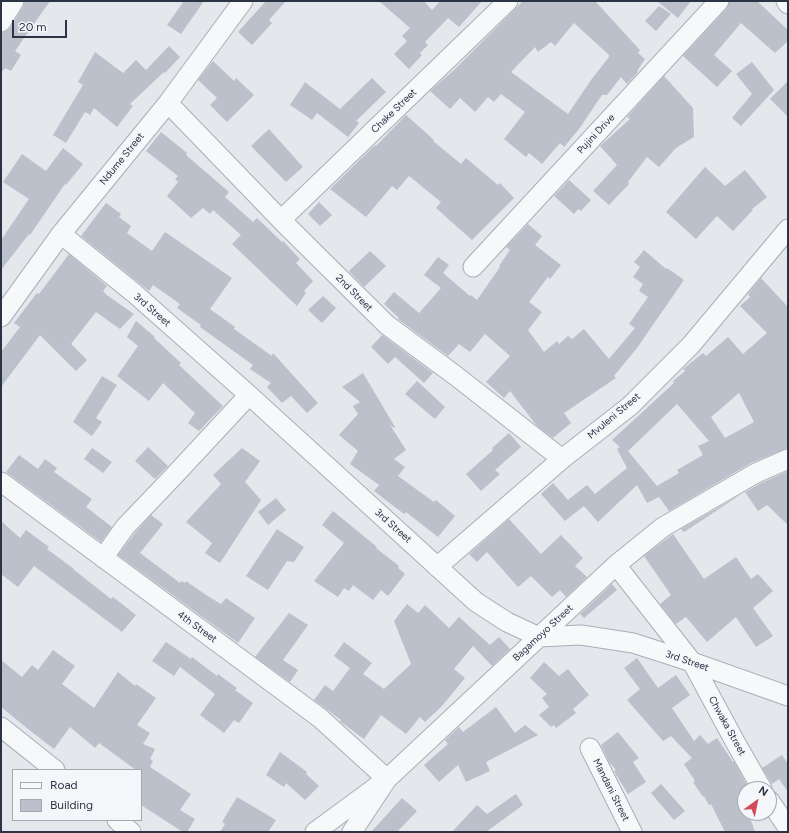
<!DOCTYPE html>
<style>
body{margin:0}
#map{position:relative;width:789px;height:833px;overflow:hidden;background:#e4e7ec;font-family:Figtree,sans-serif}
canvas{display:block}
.frame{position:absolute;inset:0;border:2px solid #2b3445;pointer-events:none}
.legend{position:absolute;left:12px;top:769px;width:130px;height:52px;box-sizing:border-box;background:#f4f6f9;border:1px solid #a4a8b1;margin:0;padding:5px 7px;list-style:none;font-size:12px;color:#2b3445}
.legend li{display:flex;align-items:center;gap:8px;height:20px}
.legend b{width:20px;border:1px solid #a4a8b1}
.north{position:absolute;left:737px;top:781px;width:40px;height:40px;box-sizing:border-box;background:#f4f6f9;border:1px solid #a4a8b1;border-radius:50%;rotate:33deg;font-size:11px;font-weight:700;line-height:16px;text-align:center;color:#2b3445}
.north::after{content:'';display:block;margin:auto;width:14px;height:18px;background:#d1495b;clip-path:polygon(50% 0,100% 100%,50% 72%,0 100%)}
.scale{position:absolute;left:12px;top:20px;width:55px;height:18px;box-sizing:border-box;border:2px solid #2b3445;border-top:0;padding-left:5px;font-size:12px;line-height:14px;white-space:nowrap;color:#2b3445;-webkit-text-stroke:3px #f4f6f9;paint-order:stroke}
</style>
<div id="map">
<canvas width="789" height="833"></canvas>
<div class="frame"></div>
<ul class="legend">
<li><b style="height:5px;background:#f7f8fa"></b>Road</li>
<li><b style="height:11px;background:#bbc0ca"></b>Building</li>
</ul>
<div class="north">N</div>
<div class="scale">20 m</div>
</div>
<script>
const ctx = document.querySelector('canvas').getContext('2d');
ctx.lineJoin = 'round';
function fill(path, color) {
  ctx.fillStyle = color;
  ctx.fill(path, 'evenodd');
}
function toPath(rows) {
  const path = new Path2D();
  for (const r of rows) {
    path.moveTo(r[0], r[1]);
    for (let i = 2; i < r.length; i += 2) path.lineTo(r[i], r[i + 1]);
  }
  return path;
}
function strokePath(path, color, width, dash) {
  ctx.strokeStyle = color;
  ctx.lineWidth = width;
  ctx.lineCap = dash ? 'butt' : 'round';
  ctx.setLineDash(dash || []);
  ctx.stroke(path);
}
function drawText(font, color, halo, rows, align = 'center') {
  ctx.font = font + ' Figtree,sans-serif';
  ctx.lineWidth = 3;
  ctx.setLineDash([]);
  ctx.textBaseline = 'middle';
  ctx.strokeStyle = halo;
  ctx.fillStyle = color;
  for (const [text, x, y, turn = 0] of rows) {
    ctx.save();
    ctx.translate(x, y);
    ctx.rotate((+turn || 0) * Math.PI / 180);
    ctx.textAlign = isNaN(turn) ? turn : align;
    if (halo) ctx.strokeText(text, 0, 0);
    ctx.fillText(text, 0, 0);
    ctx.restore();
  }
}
const building = toPath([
 [25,1,50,1,15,51,21,55,11,71,5,68,1,73,1,33,7,31,10,28,23,7],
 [184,1,204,1,181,34,167,25],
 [266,1,286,1,269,20,272,23,252,45,238,32],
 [379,1,424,1,432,10,440,1,482,1,459,27,448,18,425,42,428,45,420,53,422,55,409,69,394,54,407,41,402,36,410,28],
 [523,1,595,1,640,50,638,53,645,59,637,71,638,72,627,84,621,77,607,95,602,95,579,129,564,147,560,143,542,164,529,153,526,157,504,139,525,112,501,94,494,102,488,97,475,112,460,98,450,109,430,91,454,70],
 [574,23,609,55,609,57,591,80,568,114,511,72,535,47,538,52,551,42,555,46],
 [657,1,691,1,678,18],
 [730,1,757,1,788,30,788,41,775,53,741,23,714,55,732,71,717,87,683,56,727,8],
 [659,6,671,14,656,31,645,21],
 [169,46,180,57,165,73,164,72,130,104,133,106,117,127,94,108,90,115,85,112,66,143,53,135,83,85,78,82,95,52,123,73,136,60,146,70],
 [213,61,234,81,236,78,254,95,227,122,210,105,217,98,198,80],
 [752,62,774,90,741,126,732,118,752,94,736,74],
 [664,76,693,108,694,137,676,148,659,167,647,157,628,182,629,184,609,205,593,191,617,165,600,146,630,119,627,117],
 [372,78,386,92,356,121,359,123,348,137,317,113,312,120,290,105,305,82,340,109],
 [788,81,788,117,770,99],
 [406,115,434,140,433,141,461,164,466,158,498,185,500,183,514,198,472,240,436,208,441,202,409,176,397,190,392,186,366,217,330,189,375,145,376,146],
 [269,129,303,167,286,182,251,146],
 [161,132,187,153,186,155,229,192,225,197,253,222,257,218,282,242,283,241,300,259,296,263,313,281,304,291,306,293,297,306,232,244,241,235,213,210,210,214,203,208,191,218,167,196,178,182,175,179,178,176,146,151],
 [63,148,83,164,66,185,65,184,30,235,29,234,1,270,1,240,29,199,3,182,22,154,46,171],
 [705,167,725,186,745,170,767,197,752,209,753,210,733,231,717,216,696,239,666,212],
 [569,180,591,200,581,211,578,209,574,214,554,196],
 [319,202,332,215,320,226,308,214],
 [106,203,121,214,119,217,131,226,127,233,152,251,165,232,232,278,210,309,235,327,234,329,272,356,273,353,318,403,307,413,291,396,282,403,267,387,271,383,250,369,253,365,200,327,201,325,177,308,180,304,153,285,149,291,81,236],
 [528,224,542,236,535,245,561,265,550,279,548,277,529,302,542,312,528,330,544,352,557,341,559,344,568,336,572,339,584,329,609,359,635,328,629,324,648,297,639,291,643,284,633,277,640,267,634,262,644,250,666,269,667,268,684,280,637,348,614,376,616,378,564,413,571,423,553,438,537,426,510,391,504,398,486,382,510,356,485,334,470,352,459,344,448,356,398,319,399,318,384,304,394,292,419,313,441,288,424,275,438,257,449,265,443,273,470,296,471,295,477,300,500,267,499,266,510,250,506,247],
 [370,251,386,266,364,287,349,271],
 [69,254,107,286,103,291,108,296,134,314,120,329,96,312,71,344,87,360,76,371,40,335,1,387,1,352,20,327,14,323,37,293,39,294],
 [761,278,788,307,788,448,751,463,669,511,659,497,647,503,637,485,598,522,584,506,565,521,541,494,553,483,568,500,587,485,595,494,627,468,617,449,620,447,612,440,674,383,673,381,685,371,683,369,703,353,706,356,728,337,743,354,767,333,740,306,750,297,748,294],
 [739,393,754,422,725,438,711,417],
 [677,404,709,441,698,446,703,455,677,470,679,473,657,486,628,451],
 [323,296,336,308,322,323,308,310],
 [136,321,155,337,154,338,181,363,179,365,223,406,199,431,188,423,195,413,163,383,149,401,117,376,138,346,127,337],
 [382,335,433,373,424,383,395,357,388,364,371,347],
 [363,373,395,427,394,428,390,425,406,450,394,459,405,467,398,476,434,502,436,500,455,516,438,537,406,512,404,514,374,491,379,485,350,464,358,451,339,435,358,414,353,406,360,402,342,387],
 [102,376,117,385,96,418,102,422,92,436,73,422],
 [417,381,445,407,435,419,405,394],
 [509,433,521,447,495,470,500,474,481,491,466,474,493,450,492,448],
 [148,447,168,466,155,479,135,461],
 [92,448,112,462,103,473,84,459],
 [242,448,260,461,245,482,261,500,220,563,205,553,212,543,186,522,221,484,213,475],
 [19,455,38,469,45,459,57,468,54,472,92,499,86,507,112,527,101,542,6,472],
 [788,471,788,525,767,505,758,511,745,492,684,532,681,529,761,483],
 [276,498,286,510,268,525,258,512],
 [333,511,377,547,376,548,399,566,398,568,405,574,388,596,381,590,373,600,353,585,349,591,344,588,338,597,314,581,344,543,322,525],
 [151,515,163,524,140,553,180,583,181,581,185,583,186,581,206,595,221,604,226,598,255,618,238,643,118,555,134,534],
 [509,519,541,554,561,535,583,558,575,566,587,577,566,597,560,590,552,597,531,576,518,587,487,552,477,562,469,554],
 [1,521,20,538,26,530,49,547,47,549,74,569,73,569,111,599,113,597,136,615,122,632,34,566,18,587,1,574],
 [277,529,304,547,294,562,287,561,268,590,246,576],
 [673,534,704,579,736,557,751,579,758,574,773,591,753,608,773,636,756,647,736,617,707,642,686,617,676,624,660,604,671,595,644,556],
 [612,584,617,590,584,618,580,614],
 [407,604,418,613,425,605,449,628,459,617,490,645,499,637,510,649,492,666,473,646,454,669,465,678,442,706,425,722,420,717,406,734,381,715,364,739,341,722,340,721,341,720,314,700,325,685,333,691,350,668,334,656,344,642,372,663,363,674,384,689,411,664,394,621],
 [289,613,308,625,283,660,298,670,290,682,255,657],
 [166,642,191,659,192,657,217,676,218,674,237,688,235,690,253,703,239,723,234,720,224,733,200,715,215,694,180,667,174,676,152,661],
 [53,650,75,666,62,684,94,708,118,672,135,686,136,684,156,698,137,725,150,733,143,744,155,749,150,759,153,761,150,767,191,794,180,810,195,819,187,832,183,832,141,805,141,770,136,770,99,743,95,748,70,727,54,749,28,729,1,707,1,660,22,677,32,665,38,670],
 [637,658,658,688,676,675,690,695,672,708,694,741,700,735,708,744,717,738,733,762,734,761,749,789,745,789,745,813,752,813,749,815,755,832,725,832,711,804,709,805,704,796,703,797,693,782,695,781,684,764,692,758,671,736,663,741,627,700,640,689,624,668],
 [544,662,559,676,568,669,589,695,573,709,576,713,556,728,554,725,551,727,539,715,549,707,542,698,547,694,530,678],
 [496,707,515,733,525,725,538,735,486,762,490,771,466,782,458,765,439,782,424,765,448,744,445,740,457,729,459,727,463,732],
 [618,732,639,758,633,762,646,782,628,794,615,773,614,771,616,770,609,762,601,745],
 [280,752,307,772,306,774,319,786,305,800,286,783,284,787,266,775],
 [782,755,788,764,788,792,779,779,772,784,762,768],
 [661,784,685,811,674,820,651,793],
 [516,794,523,805,486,832,452,832,477,805,487,814],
 [237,797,276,820,268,832,220,832,225,824,222,822],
 [402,798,417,811,397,832,371,832]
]);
const minor = toPath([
 [786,1,788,4],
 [1,22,14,1],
 [168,103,281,220,387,325,456,376,562,459],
 [281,220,508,1],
 [61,234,134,293,249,395,476,602,507,622,539,637,581,635,633,643,692,662,788,696],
 [473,267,719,1],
 [1,317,61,234,168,103,243,1],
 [1,482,320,718,387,779,352,832],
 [103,558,125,527,171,479,249,395],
 [616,565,692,662,734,740,762,789],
 [437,567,562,459,630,406,691,345,788,229],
 [1,727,55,770],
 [590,748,632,832],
 [769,800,788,828],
 [117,820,131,832],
 [315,832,387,779,616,565,663,527,756,473,788,459]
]);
const streetNames = [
 ["Chake Street",394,111,-44],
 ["Pujini Drive",596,134,-47],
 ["Ndume Street",122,159,-51],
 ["2nd Street",354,293,45],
 ["3rd Street",152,310,41],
 ["Mvuleni Street",614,416,-40],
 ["3rd Street",393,526,42],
 ["4th Street",197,627,36],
 ["Bagamoyo Street",543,633,-43],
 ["3rd Street",687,661,19],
 ["Chwaka Street",727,726,61],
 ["Mandani Street",611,790,63]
];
fill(building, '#bbc0ca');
strokePath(minor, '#a9aeb7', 21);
strokePath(minor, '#f7f8fa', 19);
drawText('10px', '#2b3445', '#f4f6f9', streetNames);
</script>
